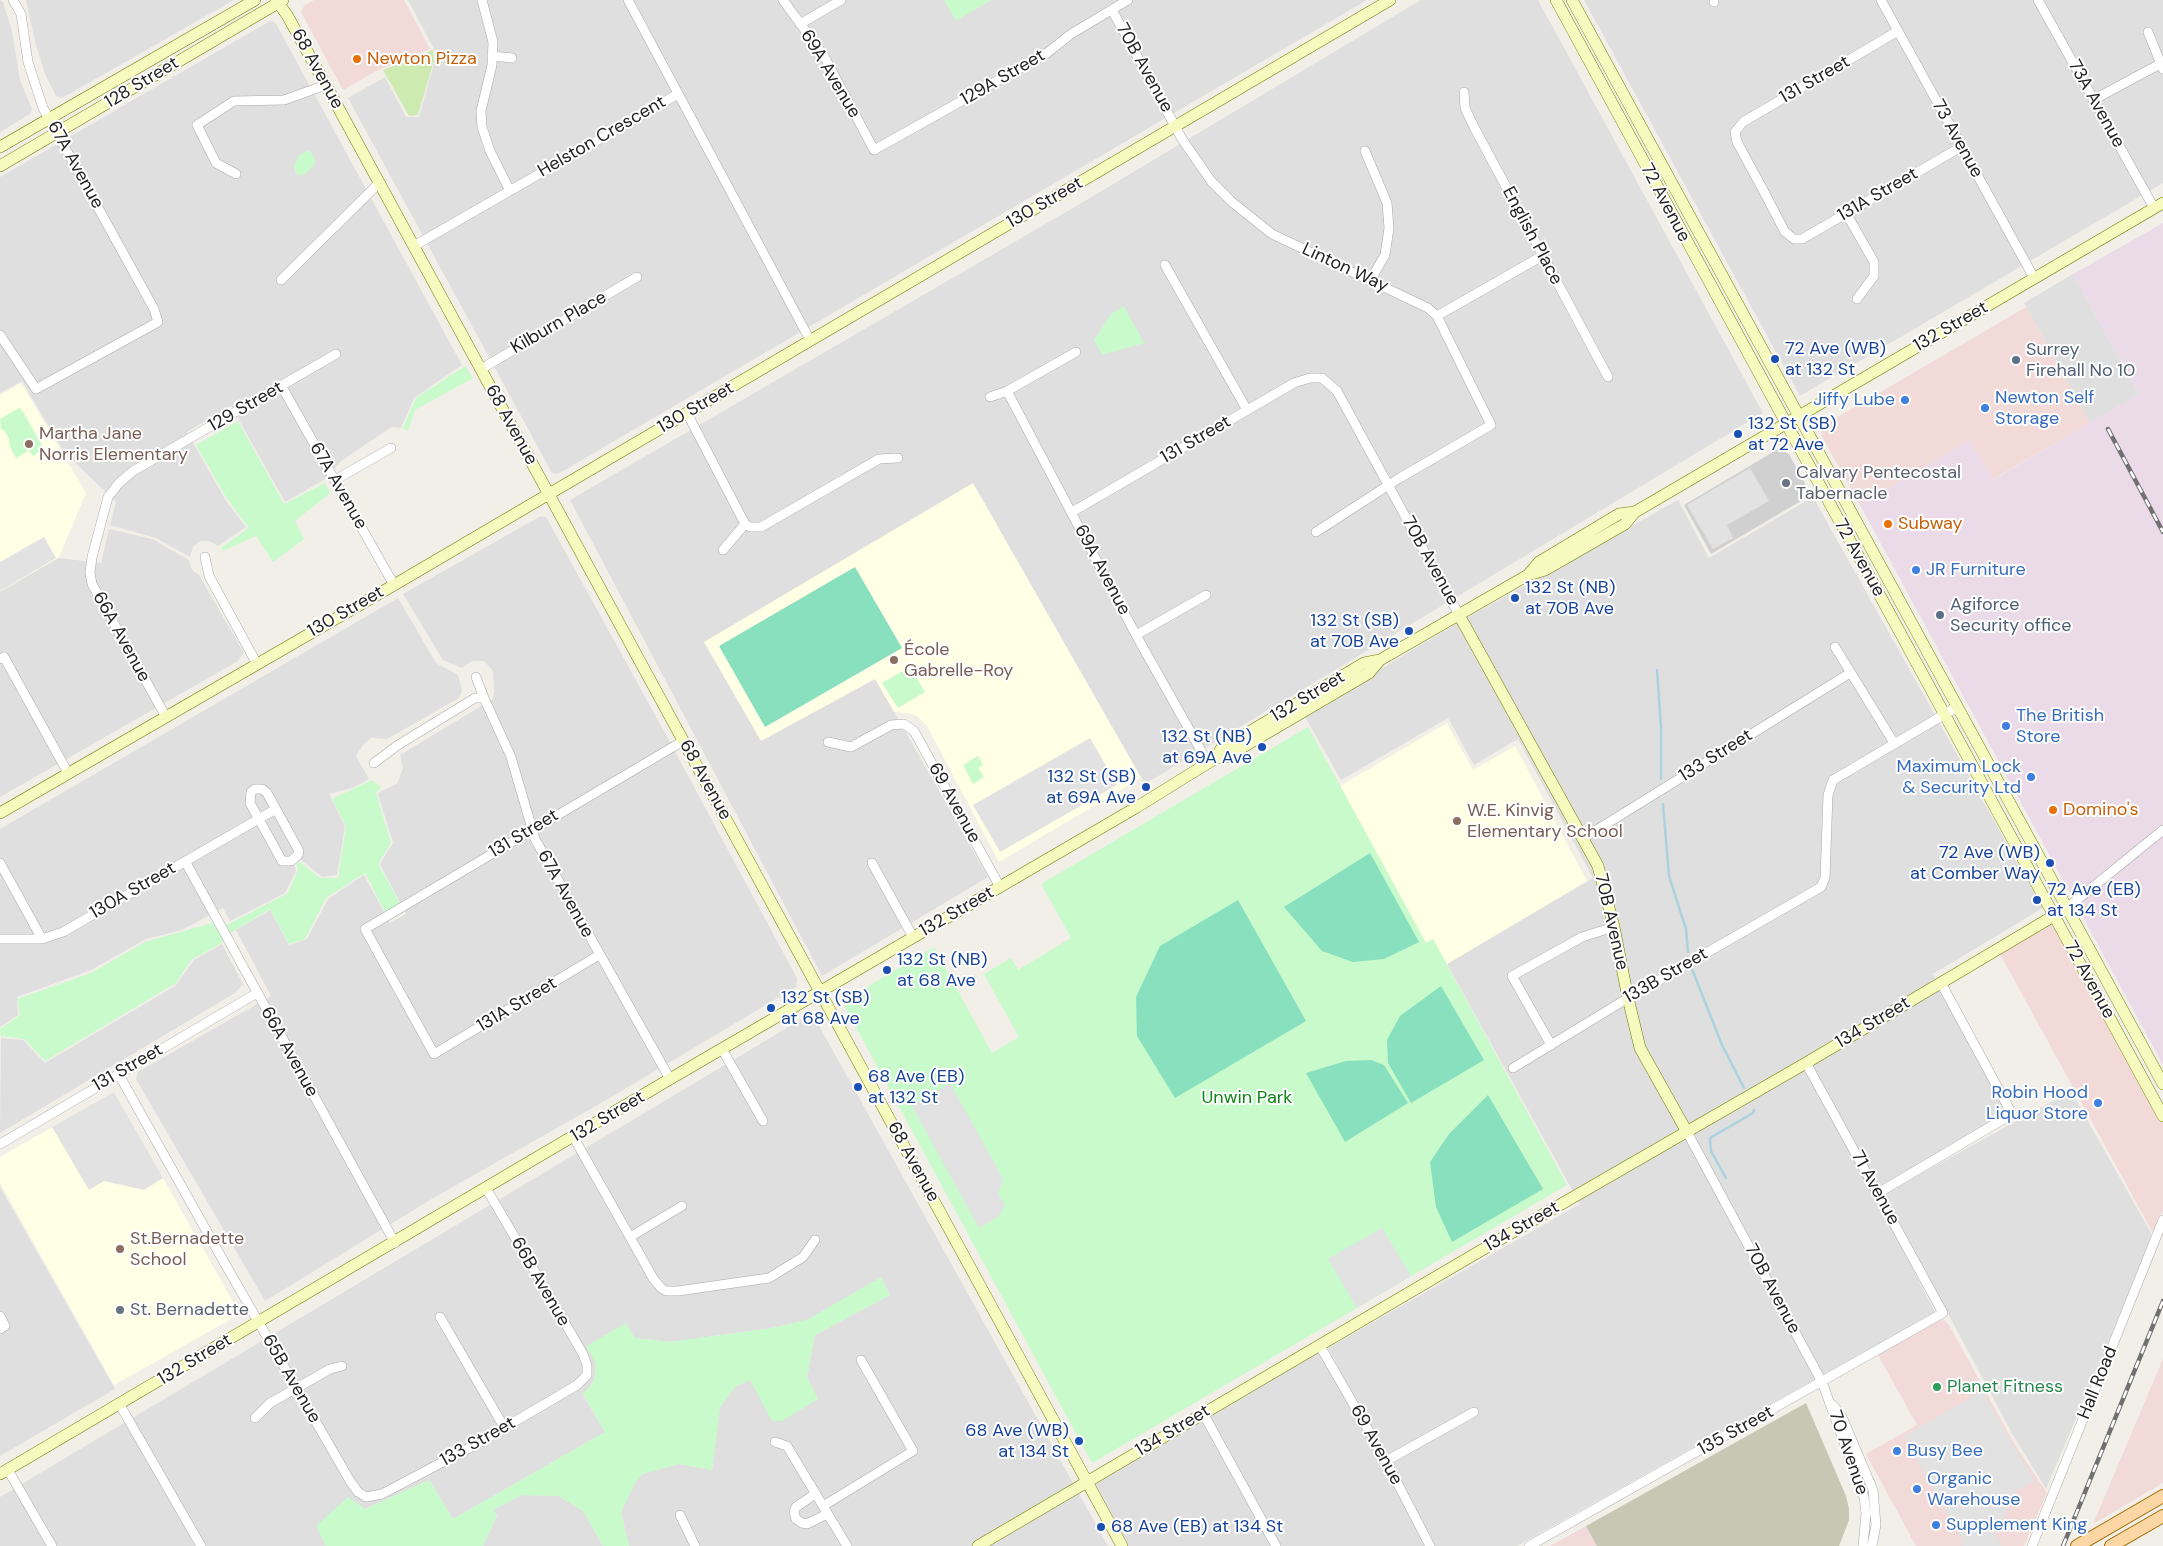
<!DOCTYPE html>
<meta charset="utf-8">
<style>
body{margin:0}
canvas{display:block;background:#f2efe9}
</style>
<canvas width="2163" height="1546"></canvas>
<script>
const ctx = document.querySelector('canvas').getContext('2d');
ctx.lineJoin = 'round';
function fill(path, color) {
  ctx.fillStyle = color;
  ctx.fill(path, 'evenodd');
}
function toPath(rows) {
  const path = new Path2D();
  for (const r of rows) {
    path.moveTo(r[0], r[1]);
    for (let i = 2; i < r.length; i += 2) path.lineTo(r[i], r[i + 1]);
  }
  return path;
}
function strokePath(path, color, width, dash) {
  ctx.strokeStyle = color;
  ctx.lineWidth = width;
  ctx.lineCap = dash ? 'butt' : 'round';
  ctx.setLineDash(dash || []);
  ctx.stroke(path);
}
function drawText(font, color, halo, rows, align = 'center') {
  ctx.font = font + ' "DM Sans",sans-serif';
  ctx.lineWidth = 4;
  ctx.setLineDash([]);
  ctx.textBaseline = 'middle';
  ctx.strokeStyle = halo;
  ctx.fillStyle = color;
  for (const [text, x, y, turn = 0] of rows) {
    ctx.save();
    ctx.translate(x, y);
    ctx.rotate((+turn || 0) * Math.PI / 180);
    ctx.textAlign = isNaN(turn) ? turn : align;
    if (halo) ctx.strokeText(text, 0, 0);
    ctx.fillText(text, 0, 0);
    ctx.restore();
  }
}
const residential = toPath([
 [0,0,3,2,12,31,20,80,32,109,30,114,0,132],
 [26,0,234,0,62,98,56,96,45,74,35,42],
 [408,0,944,0,956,20,991,0,1367,0,558,474,552,473,348,98,385,77,406,117,419,117,435,60,435,51],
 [1421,0,1538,0,1763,413,1145,784,973,484,761,740,875,678,988,877,822,976,570,500,1073,208],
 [1584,0,2163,0,2163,183,1800,396],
 [270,21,275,22,462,365,414,398,401,428,392,427,381,434,341,461,324,480,285,502,231,406,187,432,226,501,246,527,218,546,209,541,200,541,193,547,190,557,156,538,110,525,116,502,64,452,22,381,0,393,0,177],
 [2073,274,2139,394,2090,423,2024,303],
 [1813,497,2043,908,1933,974,2006,1113,1873,1192,1935,1312,1517,1546,1434,1546,1328,1348,1580,1204,1447,964,1593,878,1518,739,1474,765,1448,718,1341,780,1304,715,1456,624,1678,500,1709,558],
 [541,516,546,517,665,733,797,978,796,987,608,1099,435,1197,265,1301,136,1079,138,1072,271,996,236,930,270,910,289,945,307,939,328,899,364,875,390,923,406,914,380,864,393,843,378,794,381,791,397,784,403,768,400,755,493,699,494,689,493,671,484,661,472,661,462,668,443,660,403,594],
 [109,529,152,539,189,560,192,570,199,575,244,653,238,661,0,797,0,592,59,558,101,563],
 [398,598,436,663,458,675,462,690,459,698,387,739,371,738,363,745,356,756,369,779,352,788,329,794,345,826,337,875,322,877,301,860,294,864,296,871,285,893,230,921,223,908,182,930,146,939,91,970,17,997,18,1015,0,1027,0,829],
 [222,944,243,984,235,993,0,1133,1,1038,23,1040,45,1063,175,986,194,960],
 [812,1013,1108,1546,629,1546,621,1512,634,1485,642,1474,679,1464,712,1470,720,1407,735,1387,750,1380,817,1400,807,1377,815,1335,890,1295,881,1278,807,1320,772,1328,670,1342,635,1338,587,1345,596,1364,594,1381,583,1395,605,1432,453,1519,429,1480,365,1509,316,1526,326,1546,0,1546,0,1497],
 [2071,1091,2151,1233,2150,1244,2046,1489,2013,1435,1884,1194],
 [0,1187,115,1389,0,1456],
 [1319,1351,1383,1464,1426,1546,1121,1546,1085,1486],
 [522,1495,559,1496,583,1511,603,1546,483,1546,497,1516,492,1510]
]);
const commercial = toPath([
 [314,0,404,0,430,49,376,71,343,90,301,12,304,6],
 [2026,307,2090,423,1992,480,1970,440,1860,505,1821,435,1824,425],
 [2053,920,2163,1123,2163,1211,2153,1233,2000,954],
 [1941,1317,1949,1325,2014,1443,2047,1493,2024,1546,1916,1546,1866,1454,1917,1425,1878,1355],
 [2163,1359,2163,1483,2093,1524],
 [1586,1526,1597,1546,1550,1546]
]);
const industrial = toPath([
 [2163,223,2163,1065,1860,505,1970,440,1993,480,2139,394,2073,274]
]);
const education = toPath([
 [21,383,86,493,59,557,0,591,0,395],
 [973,483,1141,778,999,862,927,726,917,716,908,713,894,712,875,679,761,741,704,642],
 [1447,723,1473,770,1515,746,1587,881,1447,964,1433,939,1426,943,1340,786],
 [114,1092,240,1314,114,1385,0,1183,0,1157]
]);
const religious = toPath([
 [1778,449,1789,454,1811,495,1711,554,1684,505]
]);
const construction = toPath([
 [1806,1403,1846,1496,1849,1509,1849,1520,1839,1546,1597,1546,1586,1526]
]);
const grass = toPath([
 [433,50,434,60,418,115,409,116,383,70]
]);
const park = toPath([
 [944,0,991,0,956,21],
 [307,151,310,151,315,158,314,166,304,175,296,174,294,165,298,156],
 [1124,306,1144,343,1102,355,1094,340,1111,314],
 [465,366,473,378,415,410,408,431,403,428,416,398],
 [19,408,22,410,44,449,33,456,29,450,16,458,10,447,9,439,4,430,1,429,0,419],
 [238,421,284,504,325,483,330,493,295,521,304,539,273,562,256,536,223,551,221,548,249,528,226,497,196,445],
 [910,667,925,692,898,708,882,683],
 [1308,727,1426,943,1433,939,1567,1185,1092,1463,845,1007,848,998,934,947,992,1053,1019,1037,984,974,1011,958,1018,970,1071,938,1041,884],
 [978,756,983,765,978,768,984,777,973,784,963,765],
 [372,780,381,787,376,793,391,843,378,864,402,907,387,916,365,873,326,898,305,939,289,944,270,909,227,935,229,939,191,960,176,983,45,1061,24,1039,1,1036,0,1029,20,1015,17,999,91,973,145,942,219,921,223,927,288,893,298,870,296,863,300,862,320,878,338,878,346,826,332,799],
 [881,1277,890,1295,815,1335,807,1377,818,1399,782,1421,772,1421,750,1380,735,1387,720,1407,712,1470,679,1464,642,1474,634,1485,621,1512,629,1546,603,1546,583,1511,559,1496,522,1495,493,1510,497,1516,483,1546,326,1546,316,1526,348,1497,365,1509,429,1480,453,1519,605,1432,583,1394,594,1381,596,1364,586,1346,626,1323,635,1338,670,1342,772,1328,807,1320]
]);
const pitch = toPath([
 [855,567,902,648,765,727,719,646],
 [1370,853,1419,942,1384,959,1353,962,1322,951,1284,907],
 [1238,900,1306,1021,1175,1098,1137,1036,1136,997,1160,946],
 [1441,986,1484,1060,1411,1103,1388,1063,1387,1040,1400,1016],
 [1371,1060,1384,1065,1408,1103,1345,1142,1306,1073,1346,1061],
 [1488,1095,1543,1189,1452,1242,1436,1207,1430,1162,1449,1134]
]);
const parking = toPath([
 [1750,468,1769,501,1727,525,1733,538,1713,549,1687,505],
 [44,537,56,558,0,591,0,562],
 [1090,738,1117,785,1000,852,973,805],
 [950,1083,1003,1179,998,1194,1005,1205,999,1216,979,1228,912,1106],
 [114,1092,163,1178,144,1190,104,1181,89,1190,52,1127],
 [1382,1228,1411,1276,1357,1308,1328,1259],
 [1982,1391,2034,1481,2014,1492,2016,1497,2010,1500,2005,1517,1999,1520,2001,1527,1994,1531,2001,1546,1962,1546,1961,1539,1904,1436]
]);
const stream = toPath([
 [1657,670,1661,727,1661,779],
 [1663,804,1669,876,1686,929,1688,952],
 [1692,969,1722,1045,1744,1088],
 [1726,1178,1711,1151,1710,1138,1753,1113,1754,1110]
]);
const street = toPath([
 [482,0,493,42,492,65,481,111,482,127,490,151,510,191],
 [628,0,810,340],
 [783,0,824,56,874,150,1047,53,1071,34,1128,0],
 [1714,0,1714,2],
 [1881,0,2034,278],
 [2038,0,2154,208],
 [1112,10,1182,139,1211,181,1232,202,1272,234,1428,308,1437,316,1491,425,1398,479,1316,532],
 [800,24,841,0],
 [1898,31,1743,122,1735,132,1737,142,1762,188,1785,232,1794,239,1802,239,1961,147],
 [2148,32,2163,69],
 [492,56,512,58],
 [1464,92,1465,108,1474,127,1608,377],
 [2093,100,2160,64],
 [1365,151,1387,203,1389,228,1385,255,1370,281],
 [236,174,216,163,197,125,234,101,284,100,326,85],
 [1846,213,1874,262,1874,276,1857,299],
 [414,246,678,94],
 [1165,265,1247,410],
 [281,280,379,183],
 [1437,316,1542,256],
 [0,335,36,389,158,322,154,309,43,108,28,62,21,14,13,0],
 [481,369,637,277],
 [282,387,394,585],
 [1007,391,1076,352],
 [990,397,1007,391,1136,635,1208,763],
 [687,413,745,524],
 [335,480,391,448],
 [1072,512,1294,383,1310,378,1322,378,1337,391,1459,615],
 [723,550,745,524,750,527,761,527,879,459,898,458],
 [205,557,209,576,257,664],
 [1136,635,1206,595],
 [1835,647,1894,743],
 [0,659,4,657,68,773],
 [476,677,484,698],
 [166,717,92,584,90,573,92,557,108,497,119,483,133,471,336,354],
 [828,742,851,747,891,725,904,724,914,731,1000,887],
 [374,763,398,745,475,698,484,698,511,757,535,839,670,1079],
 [255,789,262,789,267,793,299,851,298,855,291,861,282,861,250,803,251,792,255,789],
 [1582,839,1850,673],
 [185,861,395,1243],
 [0,863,42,939],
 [872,863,913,937],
 [2067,908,2163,830],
 [0,939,42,939,63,932,276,809],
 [599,955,434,1054,365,929,683,741],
 [1551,1045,1512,976,1582,937,1614,927],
 [722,1049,763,1121],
 [1513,1068,1628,998,1821,887,1825,878,1828,795,1833,780,1957,707],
 [118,1073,224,1262,350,1481,358,1492,366,1497,382,1494,475,1445,577,1385,587,1375,587,1365,583,1354,486,1188],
 [1687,1132,1822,1382,1864,1497,1866,1514,1863,1546],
 [574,1138,653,1278,661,1288,666,1291,678,1291,769,1278,803,1257,815,1240],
 [0,1144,257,993],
 [1878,1193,2012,1114,1941,983],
 [630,1237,682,1206],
 [0,1316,5,1326,0,1329],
 [440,1317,504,1427],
 [1320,1346,1386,1461,1430,1546],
 [120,1405,201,1546],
 [1833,1405,1842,1417,1873,1490,1876,1525,1872,1546],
 [1203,1413,1276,1546],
 [255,1418,270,1403,286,1394,330,1369,342,1366],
 [775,1442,787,1446,847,1546],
 [1386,1461,1474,1412],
 [8,1470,52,1546],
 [815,1494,796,1507,794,1512,796,1519,802,1523,807,1524,827,1514],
 [823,1506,913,1451,861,1360],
 [680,1515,695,1546],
 [1529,1546,1943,1313,1806,1063],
 [2032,1546,2163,1220]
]);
const secondary = toPath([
 [276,0,287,15,333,98,1122,1546],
 [1556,0,2163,1116],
 [1572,0,2163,1084],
 [0,147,255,0],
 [0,166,283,0],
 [1528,575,1539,562,1619,514,1635,512,2163,203],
 [1459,615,1598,866,1614,927,1628,998,1640,1048,1687,1132],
 [1216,758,1221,749,1364,663,1380,660,1528,575,1545,570,1625,524,1635,512],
 [0,813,394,585,1390,0],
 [0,1474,670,1079,1137,807,1216,758,1226,757,1369,673,1380,660],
 [978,1546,1492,1244,1806,1063,2067,908]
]);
const primary = toPath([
 [2077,1546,2163,1496],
 [2111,1546,2163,1516]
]);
const rail = toPath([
 [2108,429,2163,532],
 [2063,1546,2163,1301]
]);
const markers = [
 [357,59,5,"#e8710a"],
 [1775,359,5,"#1a4fb4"],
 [2016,360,5,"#5c6f8a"],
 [1905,400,5,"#3f7fe0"],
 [1985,408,5,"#3f7fe0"],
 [1738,434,5,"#1a4fb4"],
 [29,444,5,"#8d6e63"],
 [1786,483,5,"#6b7280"],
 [1888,524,5,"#e8710a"],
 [1916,570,5,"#3f7fe0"],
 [1515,598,5,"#1a4fb4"],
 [1940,615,5,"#5c6f8a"],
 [1409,631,5,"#1a4fb4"],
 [894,660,5,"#8d6e63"],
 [2006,726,5,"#3f7fe0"],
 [1262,747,5,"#1a4fb4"],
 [2031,777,5,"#3f7fe0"],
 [1146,787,5,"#1a4fb4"],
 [2053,810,5,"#e8710a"],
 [1457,821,5,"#8d6e63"],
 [2050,863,5,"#1a4fb4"],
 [2037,900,5,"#1a4fb4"],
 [887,970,5,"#1a4fb4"],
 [771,1008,5,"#1a4fb4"],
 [858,1087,5,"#1a4fb4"],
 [2098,1103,5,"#3f7fe0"],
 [120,1249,5,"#8d6e63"],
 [120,1310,5,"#6b7280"],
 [1937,1387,5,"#2e9e5b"],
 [1079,1441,5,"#1a4fb4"],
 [1897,1451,5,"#3f7fe0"],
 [1917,1489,5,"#3f7fe0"],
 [1936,1525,5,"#3f7fe0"],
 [1101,1527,5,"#1a4fb4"]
];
const foodNames = [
 ["Newton Pizza",367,59],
 ["Subway",1898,524],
 ["Domino's",2063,810]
];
const streetNames = [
 ["70B Avenue",1144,68,61],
 ["68 Avenue",317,69,61],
 ["69A Avenue",830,74,59],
 ["129A Street",1003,78,-30],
 ["131 Street",1815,80,-30],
 ["128 Street",142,83,-31],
 ["73A Avenue",2096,104,61],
 ["Helston Crescent",602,137,-30],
 ["73 Avenue",1957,139,61],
 ["67A Avenue",75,165,61],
 ["131A Street",1878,195,-30],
 ["130 Street",1045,203,-30],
 ["72 Avenue",1665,203,62],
 ["English Place",1532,236,62],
 ["Linton Way",1345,268,25],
 ["Kilburn Place",559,323,-30],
 ["132 Street",1951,327,-30],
 ["129 Street",246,407,-30],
 ["130 Street",696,408,-30],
 ["68 Avenue",511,425,61],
 ["131 Street",1196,440,-30],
 ["67A Avenue",338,486,60],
 ["72 Avenue",1859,558,61],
 ["70B Avenue",1430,561,61],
 ["69A Avenue",1102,570,62],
 ["130 Street",346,612,-30],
 ["66A Avenue",121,637,61],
 ["132 Street",1308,697,-31],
 ["133 Street",1716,756,-32],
 ["68 Avenue",705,780,61],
 ["69 Avenue",954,803,61],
 ["131 Street",524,834,-31],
 ["130A Street",133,891,-30],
 ["67A Avenue",565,894,61],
 ["132 Street",957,912,-30],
 ["70B Avenue",1611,922,77],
 ["133B Street",1666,976,-30],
 ["72 Avenue",2089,980,61],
 ["131A Street",517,1005,-31],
 ["134 Street",1873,1023,-31],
 ["66A Avenue",289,1052,61],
 ["131 Street",128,1068,-30],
 ["132 Street",608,1117,-31],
 ["68 Avenue",913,1162,61],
 ["71 Avenue",1875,1188,61],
 ["134 Street",1522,1227,-30],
 ["66B Avenue",540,1282,60],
 ["70B Avenue",1772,1289,62],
 ["132 Street",195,1360,-31],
 ["65B Avenue",291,1379,60],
 ["Hall Road",2098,1383,-68],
 ["134 Street",1173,1431,-31],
 ["135 Street",1736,1431,-29],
 ["133 Street",478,1442,-29],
 ["69 Avenue",1376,1445,61],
 ["70 Avenue",1848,1453,71]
];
const transitNames = [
 ["72 Ave (WB)",1785,349],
 ["at 132 St",1785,370],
 ["132 St (SB)",1748,424],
 ["at 72 Ave",1748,445],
 ["132 St (NB)",1525,588],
 ["at 70B Ave",1525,609],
 ["132 St (SB)",1399,621,"right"],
 ["at 70B Ave",1399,642,"right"],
 ["132 St (NB)",1252,737,"right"],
 ["at 69A Ave",1252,758,"right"],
 ["132 St (SB)",1136,777,"right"],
 ["at 69A Ave",1136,798,"right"],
 ["72 Ave (WB)",2040,853,"right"],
 ["at Comber Way",2040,874,"right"],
 ["72 Ave (EB)",2047,890],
 ["at 134 St",2047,911],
 ["132 St (NB)",897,960],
 ["at 68 Ave",897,981],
 ["132 St (SB)",781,998],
 ["at 68 Ave",781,1019],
 ["68 Ave (EB)",868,1077],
 ["at 132 St",868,1098],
 ["68 Ave (WB)",1069,1431,"right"],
 ["at 134 St",1069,1452,"right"],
 ["68 Ave (EB) at 134 St",1111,1527]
];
const serviceNames = [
 ["Surrey",2026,350],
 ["Firehall No 10",2026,371],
 ["Agiforce",1950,605],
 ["Security office",1950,626]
];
const shopNames = [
 ["Newton Self",1995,398],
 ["Storage",1995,419],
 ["Jiffy Lube",1895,400,"right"],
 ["JR Furniture",1926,570],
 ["The British",2016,716],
 ["Store",2016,737],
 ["Maximum Lock",2021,767,"right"],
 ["& Security Ltd",2021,788,"right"],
 ["Robin Hood",2088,1093,"right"],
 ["Liquor Store",2088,1114,"right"],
 ["Busy Bee",1907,1451],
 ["Organic",1927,1479],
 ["Warehouse",1927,1500],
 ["Supplement King",1946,1525]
];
const educationNames = [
 ["Martha Jane",39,434],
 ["Norris Elementary",39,455],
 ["École",904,650],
 ["Gabrelle-Roy",904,671],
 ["W.E. Kinvig",1467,811],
 ["Elementary School",1467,832],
 ["St.Bernadette",130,1239],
 ["School",130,1260]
];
const worshipNames = [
 ["Calvary Pentecostal",1796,473],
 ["Tabernacle",1796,494],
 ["St. Bernadette",130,1310]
];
const parkNames = [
 ["Unwin Park",1247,1098]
];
const leisureNames = [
 ["Planet Fitness",1947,1387]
];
fill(residential, '#e0dfdf');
fill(commercial, '#f2dad9');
fill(industrial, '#ebdbe8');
fill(education, '#ffffe5');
fill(religious, '#d0d0d0');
fill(construction, '#c7c7b4');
fill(grass, '#cdebb0');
fill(park, '#c8facc');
fill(pitch, '#88e0be');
fill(parking, '#e2e2e2');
strokePath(stream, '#aad3df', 2.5);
strokePath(street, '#a9a9a9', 10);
strokePath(secondary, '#707d05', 12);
strokePath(primary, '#a06b00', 14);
strokePath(street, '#fff', 9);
strokePath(secondary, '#f7fabf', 11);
strokePath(primary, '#fcd6a4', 12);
strokePath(rail, '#707070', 4.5);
strokePath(rail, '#fff', 2.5, [8]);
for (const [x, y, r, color] of markers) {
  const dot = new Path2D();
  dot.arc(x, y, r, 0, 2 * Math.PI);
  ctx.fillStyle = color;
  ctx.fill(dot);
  strokePath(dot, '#fff', 2);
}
drawText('18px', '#c56008', '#fff', foodNames, 'left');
drawText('18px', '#222', '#fff', streetNames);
drawText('18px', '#164399', '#fff', transitNames, 'left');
drawText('18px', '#4e5e75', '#fff', serviceNames, 'left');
drawText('18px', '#366cbe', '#fff', shopNames, 'left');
drawText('18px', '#785e54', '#fff', educationNames, 'left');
drawText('18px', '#5b616d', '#fff', worshipNames, 'left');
drawText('18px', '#0c8416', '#fff', parkNames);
drawText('18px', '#27864d', '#fff', leisureNames, 'left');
</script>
